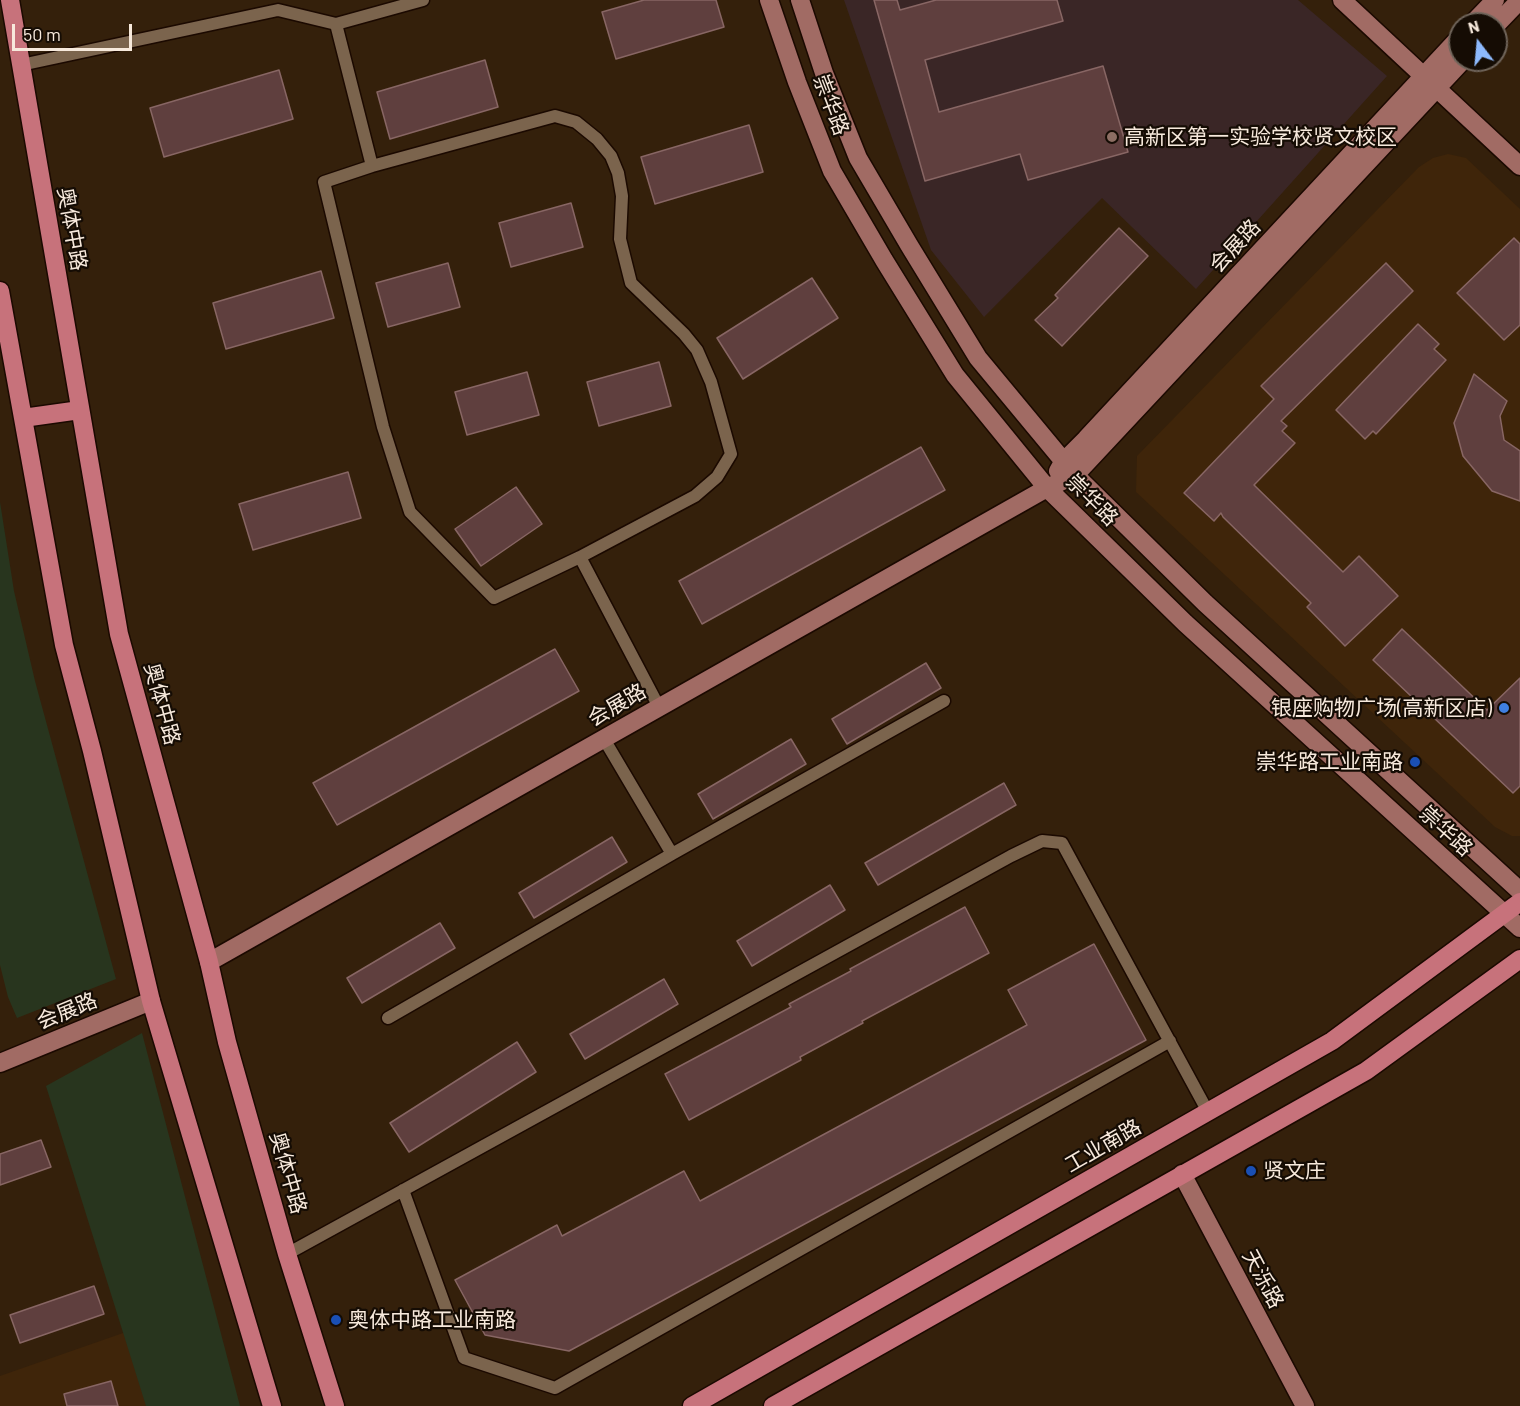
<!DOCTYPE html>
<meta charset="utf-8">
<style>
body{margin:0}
#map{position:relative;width:1520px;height:1406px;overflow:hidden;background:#34200b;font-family:Barlow,sans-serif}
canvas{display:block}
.north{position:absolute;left:1448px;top:12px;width:60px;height:60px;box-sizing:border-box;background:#150c04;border:2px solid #6f645a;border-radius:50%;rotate:344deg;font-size:16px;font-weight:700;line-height:24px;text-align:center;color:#f7e9dc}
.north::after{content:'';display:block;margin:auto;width:21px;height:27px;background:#8db9fc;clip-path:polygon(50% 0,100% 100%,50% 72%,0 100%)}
.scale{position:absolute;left:12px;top:24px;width:120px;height:27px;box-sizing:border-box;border:3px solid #f7e9dc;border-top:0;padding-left:8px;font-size:18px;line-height:21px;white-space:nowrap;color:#f7e9dc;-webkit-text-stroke:4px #150c04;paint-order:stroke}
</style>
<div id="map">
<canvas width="1520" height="1406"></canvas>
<div class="north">N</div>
<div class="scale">50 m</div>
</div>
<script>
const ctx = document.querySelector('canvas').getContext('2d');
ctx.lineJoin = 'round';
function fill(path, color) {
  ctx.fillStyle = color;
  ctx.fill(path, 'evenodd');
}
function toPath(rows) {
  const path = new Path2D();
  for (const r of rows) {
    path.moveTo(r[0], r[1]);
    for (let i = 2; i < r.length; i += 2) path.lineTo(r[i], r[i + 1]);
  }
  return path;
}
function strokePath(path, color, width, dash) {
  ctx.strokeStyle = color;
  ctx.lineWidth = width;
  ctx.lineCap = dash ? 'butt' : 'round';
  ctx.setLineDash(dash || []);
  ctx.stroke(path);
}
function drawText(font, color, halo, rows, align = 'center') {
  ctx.font = font + ' Barlow,"Noto Sans SC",sans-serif';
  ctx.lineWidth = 4.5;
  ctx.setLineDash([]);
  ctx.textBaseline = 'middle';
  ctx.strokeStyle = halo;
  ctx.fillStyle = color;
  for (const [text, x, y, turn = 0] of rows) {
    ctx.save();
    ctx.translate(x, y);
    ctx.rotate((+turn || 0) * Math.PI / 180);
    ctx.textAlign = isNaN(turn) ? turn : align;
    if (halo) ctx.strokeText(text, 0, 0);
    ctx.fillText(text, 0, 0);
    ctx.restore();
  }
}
const built = toPath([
 [1448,154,1466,158,1520,209,1520,836,1512,836,1495,827,1136,492,1137,456,1419,167,1433,158],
 [126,1332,148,1406,0,1406,0,1376]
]);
const education = toPath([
 [844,0,1298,0,1387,76,1196,289,1102,198,984,317,931,250]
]);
const green = toPath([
 [0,502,14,591,35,681,116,979,17,1018,8,997,0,965],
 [142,1033,240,1406,146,1406,46,1086]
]);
const building = toPath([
 [644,0,716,0,724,27,616,59,602,12,644,0],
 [874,0,897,0,900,10,936,0,1057,0,1063,21,925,60,939,112,1103,66,1128,152,1028,180,1020,154,925,181,874,0],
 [485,60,498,107,390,139,377,92,485,60],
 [279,70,293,119,164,157,150,108,279,70],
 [749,125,763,172,655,204,641,157,749,125],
 [571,203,583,247,511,267,499,223,571,203],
 [1119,228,1148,256,1062,346,1035,320,1058,298,1055,295,1119,228],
 [1514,238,1520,244,1520,325,1504,340,1457,293,1514,238],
 [448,263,460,307,388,327,376,283,448,263],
 [1386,263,1413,291,1281,421,1287,426,1282,431,1295,443,1254,485,1343,572,1359,556,1398,596,1345,646,1307,607,1311,603,1223,517,1221,513,1214,521,1184,493,1274,399,1261,386,1386,263],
 [321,271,334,318,226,349,213,303,321,271],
 [812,278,838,318,743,379,717,338,812,278],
 [1418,324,1439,344,1434,349,1446,360,1376,434,1373,431,1365,439,1336,410,1418,324],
 [659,362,671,406,599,426,587,382,659,362],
 [527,372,539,415,467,435,455,392,527,372],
 [1474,374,1507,401,1500,416,1504,440,1520,451,1520,501,1492,491,1463,456,1454,423,1474,374],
 [921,447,945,490,702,624,679,581,921,447],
 [348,472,361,518,253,550,239,504,348,472],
 [516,487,542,524,481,566,455,529,516,487],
 [1402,629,1487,710,1520,678,1520,786,1513,793,1373,660,1402,629],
 [555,649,579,691,337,825,313,783,555,649],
 [926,663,941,688,847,744,832,719,926,663],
 [791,739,806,764,713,819,698,794,791,739],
 [1004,783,1016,805,878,885,865,863,1004,783],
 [612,837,627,862,534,918,519,893,612,837],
 [830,885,845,910,752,966,737,941,830,885],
 [965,907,989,953,862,1021,863,1023,800,1057,801,1060,689,1120,665,1074,791,1007,789,1004,851,971,850,969,965,907],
 [440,923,455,948,362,1003,347,978,440,923],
 [1094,944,1146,1040,569,1351,485,1335,455,1280,557,1225,562,1236,684,1171,700,1201,1027,1025,1008,990,1094,944],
 [664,979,678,1004,585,1059,570,1034,664,979],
 [517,1042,536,1072,409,1152,390,1123,517,1042],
 [41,1140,51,1167,0,1185,0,1154,41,1140],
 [94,1286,104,1314,20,1343,10,1315,94,1286],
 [111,1381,118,1406,67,1406,64,1394,111,1381]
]);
const street = toPath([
 [336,24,372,166,324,182,383,427,410,512,494,598,580,557,695,496,717,477,731,454,711,382,697,350,684,334,631,283,620,239,622,196,618,173,611,156,597,139,576,122,555,116,372,166],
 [21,65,278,10,336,24,423,0],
 [580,557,659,707],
 [672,854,944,701],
 [388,1018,672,854,604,739],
 [403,1190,464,1358,555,1388,1170,1041],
 [287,1254,1011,856,1042,841,1062,843,1208,1112]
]);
const secondary = toPath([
 [769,0,797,82,832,171,884,260,955,375,1047,488,1185,623,1520,928],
 [800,0,824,73,858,158,909,245,978,358,1075,475,1205,603,1520,891],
 [1342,0,1520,166],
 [1472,24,1495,0],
 [1496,25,1520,0],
 [1058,471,1063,462,1086,439,1460,37],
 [209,962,1047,488,1075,475,1463,60],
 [0,1063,151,1001],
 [1182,1174,1305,1406]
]);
const primary = toPath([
 [10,0,119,634,209,962,227,1042,287,1254,335,1406],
 [0,291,64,645,92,751,151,1001,272,1406],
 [23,418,80,410],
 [692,1406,1332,1041,1520,902],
 [773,1406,1366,1071,1520,959]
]);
const markers = [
 [1112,137,6,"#8d6e63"],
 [1504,708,6,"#3f7fe0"],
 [1415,762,6,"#1a4fb4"],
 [1251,1171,6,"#1a4fb4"],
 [336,1320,6,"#1a4fb4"]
];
const streetNames = [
 ["崇华路",831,105,69],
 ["奥体中路",72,229,80],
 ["会展路",1235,246,-47],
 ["崇华路",1092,500,45],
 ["奥体中路",162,704,75],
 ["会展路",617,705,-30],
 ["崇华路",1446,831,42],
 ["会展路",67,1011,-22],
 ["工业南路",1103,1146,-30],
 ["奥体中路",288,1173,74],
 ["天泺路",1263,1279,62]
];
const poiNames = [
 ["高新区第一实验学校贤文校区",1124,137],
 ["银座购物广场(高新区店)",1492,708,"right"],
 ["崇华路工业南路",1403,762,"right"],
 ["贤文庄",1263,1171],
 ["奥体中路工业南路",348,1320]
];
fill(built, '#3f250a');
fill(education, '#3a2626');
fill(green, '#28351e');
fill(building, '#5f3f3e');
strokePath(building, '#886664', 1.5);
strokePath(street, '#1b0900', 15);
strokePath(secondary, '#1b0900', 21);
strokePath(primary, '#1b0900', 21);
strokePath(street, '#7b644d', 12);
strokePath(secondary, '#a16b64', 18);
strokePath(primary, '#c7727b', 18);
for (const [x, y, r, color] of markers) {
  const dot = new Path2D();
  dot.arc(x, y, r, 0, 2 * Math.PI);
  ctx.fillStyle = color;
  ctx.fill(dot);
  strokePath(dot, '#150c04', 2);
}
drawText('21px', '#f7e9dc', '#150c04', streetNames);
drawText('21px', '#f7e9dc', '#150c04', poiNames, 'left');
</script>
